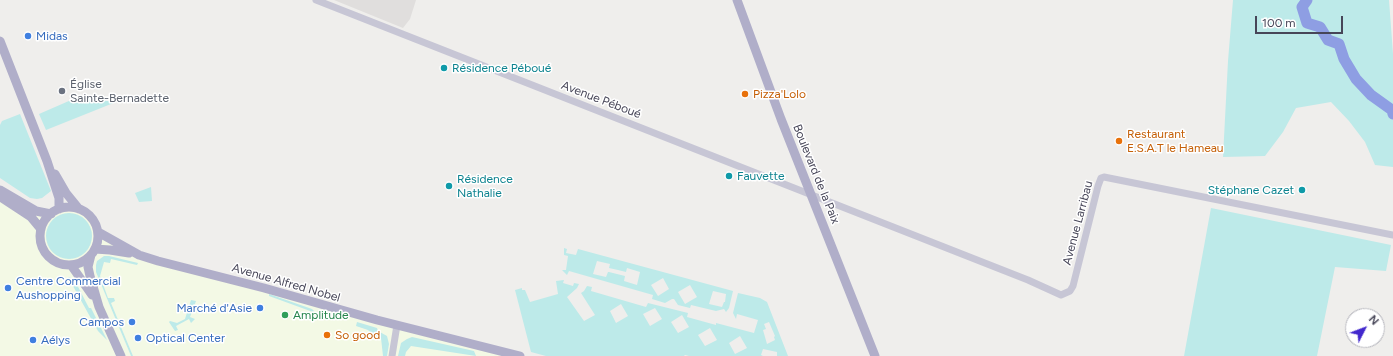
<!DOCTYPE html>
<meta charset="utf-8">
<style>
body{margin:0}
#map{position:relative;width:1393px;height:356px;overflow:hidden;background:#efeeec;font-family:Figtree,sans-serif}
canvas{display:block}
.north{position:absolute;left:1345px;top:308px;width:40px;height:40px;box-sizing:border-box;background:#fff;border:1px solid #b5b5bc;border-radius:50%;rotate:48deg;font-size:11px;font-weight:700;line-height:16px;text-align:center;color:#474658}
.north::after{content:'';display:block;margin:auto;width:14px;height:18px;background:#4228cd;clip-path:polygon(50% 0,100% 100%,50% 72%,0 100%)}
.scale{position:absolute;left:1255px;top:16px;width:88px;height:18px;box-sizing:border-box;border:2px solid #474658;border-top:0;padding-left:5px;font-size:12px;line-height:14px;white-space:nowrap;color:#474658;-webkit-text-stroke:3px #fff;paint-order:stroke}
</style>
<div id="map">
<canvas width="1393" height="356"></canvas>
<div class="north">N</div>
<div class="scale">100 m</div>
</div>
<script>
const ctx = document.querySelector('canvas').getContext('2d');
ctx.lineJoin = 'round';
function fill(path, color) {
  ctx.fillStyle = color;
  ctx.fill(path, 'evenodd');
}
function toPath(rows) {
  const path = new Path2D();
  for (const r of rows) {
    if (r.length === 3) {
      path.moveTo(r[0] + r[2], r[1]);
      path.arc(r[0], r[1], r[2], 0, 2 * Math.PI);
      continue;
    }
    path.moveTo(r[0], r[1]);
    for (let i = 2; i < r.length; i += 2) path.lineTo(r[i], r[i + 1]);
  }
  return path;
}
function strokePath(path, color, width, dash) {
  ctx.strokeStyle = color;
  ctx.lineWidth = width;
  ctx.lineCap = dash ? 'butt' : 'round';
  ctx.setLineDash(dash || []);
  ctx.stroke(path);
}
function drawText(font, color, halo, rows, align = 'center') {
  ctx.font = font + ' Figtree,sans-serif';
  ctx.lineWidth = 3;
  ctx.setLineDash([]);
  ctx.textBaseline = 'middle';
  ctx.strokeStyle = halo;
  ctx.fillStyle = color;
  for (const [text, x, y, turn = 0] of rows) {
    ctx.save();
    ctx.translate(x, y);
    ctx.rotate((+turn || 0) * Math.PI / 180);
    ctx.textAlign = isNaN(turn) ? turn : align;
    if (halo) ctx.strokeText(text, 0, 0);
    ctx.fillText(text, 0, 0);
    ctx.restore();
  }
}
const commercial = toPath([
 [0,190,51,214,59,209,65,208,79,209,86,213,92,218,98,232,139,255,520,356,0,356]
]);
const education = toPath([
 [334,0,416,0,410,19,403,28]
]);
const green = toPath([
 [1233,0,1389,0,1393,54,1393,167,1375,165,1365,142,1349,121,1331,102,1296,108,1283,132,1265,156,1223,157,1228,61],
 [78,97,116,102,46,130,39,114],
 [20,114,51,191,42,198,37,199,30,198,0,178,0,125,2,121],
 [151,187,152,201,139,202,135,193],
 [1211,208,1391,245,1386,271,1335,267,1317,356,1184,356],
 [69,236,23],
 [564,248,567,249,566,253,576,255,578,249,733,291,729,308,726,312,724,309,716,311,691,305,690,308,678,305,674,299,672,299,665,303,652,299,653,295,569,271,567,275,562,270,566,270,568,256,564,255],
 [597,261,610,264,609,268,618,270,626,272,627,268,640,272,637,285,624,281,625,276,609,272,608,272,606,277,593,274],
 [663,278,669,289,658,296,651,285],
 [690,285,697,297,685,304,678,292],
 [713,291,726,294,725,302,724,302,722,307,709,304],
 [104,256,109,256,138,263,137,265,111,259,110,263,104,262,100,276,108,298,114,298,115,301,111,303,133,356,131,356,96,272,96,265,97,261],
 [68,277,71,278,75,281,89,308,91,308,107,340,98,331],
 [564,280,563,283,573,286,574,283,579,284,577,288,567,297,584,321,595,315,581,293,584,291,587,286,592,287,591,291,646,307,648,303,688,313,687,317,716,325,716,323,754,333,758,320,737,314,736,319,733,313,738,293,760,298,767,302,788,356,777,356,777,352,763,349,761,355,763,356,689,356,685,355,684,356,546,356,531,352,515,290,522,288,522,290,525,290,530,302,558,294,556,281],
 [621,304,628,316,616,323,610,311],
 [655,308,662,319,650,326,643,314],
 [682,315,689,327,678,333,671,322],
 [769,322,775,336,774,337,775,340,767,344,763,330,766,329,764,324],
 [710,328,717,340,705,346,698,335],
 [740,336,747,348,735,354,729,343],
 [269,294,312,309,314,311,313,312,269,296],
 [191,300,196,301,190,317,195,319,191,323,189,319,176,326,178,330,175,331,169,322,170,321,177,323,185,319],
 [357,322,377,328,378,331,387,336,389,344,387,356,383,356,381,338,373,335,368,330,356,326],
 [412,337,474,351,476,356,411,346,406,352,405,356,398,356,401,343,407,339]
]);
const river = toPath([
 [1307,0,1302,7,1307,23,1320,27,1328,40,1339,44,1344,59,1356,79,1371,95,1392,110,1393,114]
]);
const minor = toPath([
 [316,0,1028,280,1061,295,1070,291,1073,286,1098,186,1101,178,1104,177,1393,235],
 [392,356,397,325]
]);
const major = toPath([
 [737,0,781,119,875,356],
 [0,41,47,161,59,198,59,209],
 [55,174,66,193,79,209],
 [0,190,36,211,51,214],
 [2,198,31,217,41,229],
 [69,236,29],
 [98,232,139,255,158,261,264,288,377,320,520,356],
 [95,249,110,250,129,253],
 [91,255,88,267,90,276,99,307,121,356],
 [71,265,92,295]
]);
const markers = [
 [28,36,4,"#3f7fe0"],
 [444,68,4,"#0f9aa8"],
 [62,91,4,"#6b7280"],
 [745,94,4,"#e8710a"],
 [1119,141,4,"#e8710a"],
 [729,176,4,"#0f9aa8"],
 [449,186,4,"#0f9aa8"],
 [1302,190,4,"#0f9aa8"],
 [8,288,4,"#3f7fe0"],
 [260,308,4,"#3f7fe0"],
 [285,315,4,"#2e9e5b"],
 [132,322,4,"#3f7fe0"],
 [327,335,4,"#e8710a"],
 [138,338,4,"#3f7fe0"],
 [33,340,4,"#3f7fe0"]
];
const shopNames = [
 ["Midas",36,36],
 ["Centre Commercial",16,281],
 ["Aushopping",16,295],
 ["Marché d'Asie",252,308,"right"],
 ["Campos",124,322,"right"],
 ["Optical Center",146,338],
 ["Aélys",41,340]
];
const cultureNames = [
 ["Résidence Péboué",452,68],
 ["Fauvette",737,176],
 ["Résidence",457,179],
 ["Nathalie",457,193],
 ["Stéphane Cazet",1294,190,"right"]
];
const worshipNames = [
 ["Église",70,84],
 ["Sainte-Bernadette",70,98]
];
const foodNames = [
 ["Pizza'Lolo",753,94],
 ["Restaurant",1127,134],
 ["E.S.A.T le Hameau",1127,148],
 ["So good",335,335]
];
const streetNames = [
 ["Avenue Péboué",601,100,21],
 ["Boulevard de la Paix",816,174,68],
 ["Avenue Larribau",1078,223,-75],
 ["Avenue Alfred Nobel",286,283,16]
];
const leisureNames = [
 ["Amplitude",293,315]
];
fill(commercial, '#f3f9e5');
fill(education, '#e0dedd');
fill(green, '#bdeae9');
strokePath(river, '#8e9ee3', 11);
strokePath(minor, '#c7c6d5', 7);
strokePath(major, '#b0aec9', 9);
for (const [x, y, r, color] of markers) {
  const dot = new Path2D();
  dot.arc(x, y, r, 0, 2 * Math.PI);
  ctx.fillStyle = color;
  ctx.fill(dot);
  strokePath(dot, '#fff', 1.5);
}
drawText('12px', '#366cbe', '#fff', shopNames, 'left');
drawText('12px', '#0d838f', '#fff', cultureNames, 'left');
drawText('12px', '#5b616d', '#fff', worshipNames, 'left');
drawText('12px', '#c56008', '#fff', foodNames, 'left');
drawText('12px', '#474658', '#fff', streetNames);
drawText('12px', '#27864d', '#fff', leisureNames, 'left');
</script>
